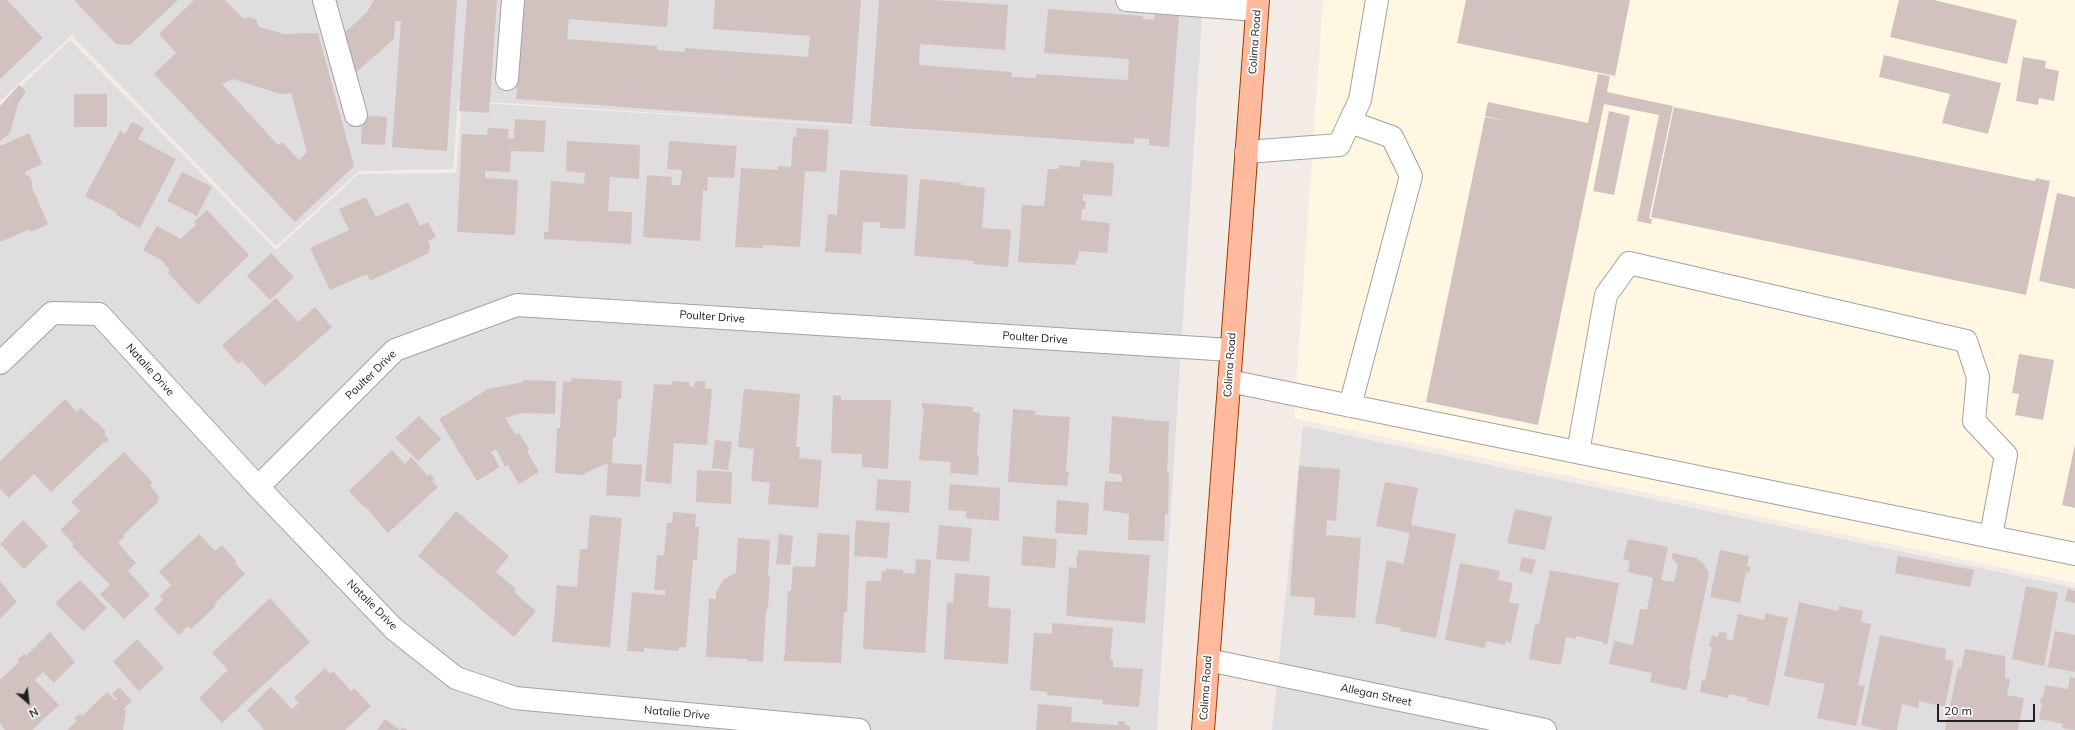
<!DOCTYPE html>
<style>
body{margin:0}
#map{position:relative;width:2075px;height:730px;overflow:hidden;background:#f2ebe6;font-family:Mulish,sans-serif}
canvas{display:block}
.north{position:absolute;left:8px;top:682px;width:40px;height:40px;-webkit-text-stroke:3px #fff;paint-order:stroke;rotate:152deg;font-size:11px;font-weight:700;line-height:16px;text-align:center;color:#212121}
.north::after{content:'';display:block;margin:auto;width:14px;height:18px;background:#212121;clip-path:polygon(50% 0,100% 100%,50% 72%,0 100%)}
.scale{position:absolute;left:1937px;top:704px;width:98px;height:18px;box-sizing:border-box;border:2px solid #212121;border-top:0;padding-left:5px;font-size:12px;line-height:14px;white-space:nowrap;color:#212121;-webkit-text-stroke:3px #fff;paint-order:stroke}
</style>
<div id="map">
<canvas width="2075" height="730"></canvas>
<div class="north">N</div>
<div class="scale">20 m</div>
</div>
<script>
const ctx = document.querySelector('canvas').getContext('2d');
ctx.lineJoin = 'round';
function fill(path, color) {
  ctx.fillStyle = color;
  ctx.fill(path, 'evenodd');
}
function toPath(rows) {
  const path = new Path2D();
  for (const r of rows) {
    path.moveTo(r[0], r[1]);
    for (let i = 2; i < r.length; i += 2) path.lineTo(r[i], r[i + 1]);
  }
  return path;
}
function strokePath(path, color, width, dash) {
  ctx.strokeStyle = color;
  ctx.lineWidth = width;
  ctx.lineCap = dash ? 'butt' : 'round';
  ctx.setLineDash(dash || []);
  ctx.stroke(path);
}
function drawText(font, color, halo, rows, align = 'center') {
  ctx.font = font + ' Mulish,sans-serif';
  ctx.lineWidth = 4;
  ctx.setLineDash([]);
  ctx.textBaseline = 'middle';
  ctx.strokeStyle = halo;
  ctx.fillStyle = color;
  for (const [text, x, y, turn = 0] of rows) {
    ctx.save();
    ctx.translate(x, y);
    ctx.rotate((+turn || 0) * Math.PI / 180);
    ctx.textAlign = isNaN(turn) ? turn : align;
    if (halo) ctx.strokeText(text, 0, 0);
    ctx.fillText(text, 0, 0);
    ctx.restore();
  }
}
const residential = toPath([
 [0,0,1203,0,1157,730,0,730,0,107,70,40,276,250,359,174,456,173,462,102,1131,143,458,100,453,169,359,171,276,246,72,35,0,101],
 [1303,426,2075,588,2075,730,1272,730]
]);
const education = toPath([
 [1323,0,2075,0,2075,583,1294,418]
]);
const building = toPath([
 [0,0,7,0,43,38,0,79],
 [74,0,178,0,130,45,116,44],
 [194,0,225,0,244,19,250,17,256,20,259,27,284,34,318,33,354,166,295,222,154,74,176,53,159,34],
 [233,79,280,94,291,93,307,152,299,160,282,142,278,145,222,84],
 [374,0,457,0,447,151,392,147,401,21,395,21,394,39,353,75,339,38,367,12],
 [467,0,497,0,489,113,459,111],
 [524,0,669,0,667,27,569,19,567,39,657,46,657,50,685,52,685,48,808,57,810,36,713,29,715,0,861,0,852,124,516,99],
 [879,0,934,0,1008,5,1005,50,920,44,919,65,1012,72,1011,77,1036,78,1036,74,1128,80,1129,59,1044,53,1048,9,1143,16,1142,19,1154,20,1155,14,1179,16,1169,147,1149,145,1149,139,1134,138,1134,144,870,126],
 [1466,0,1630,0,1615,76,1457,43],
 [1899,0,1934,0,2017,20,2007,64,1890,37],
 [1884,55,2001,83,1988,134,1942,123,1950,94,1879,77],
 [2023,57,2046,61,2045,68,2059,71,2054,101,2039,98,2038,105,2016,101],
 [1598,74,1610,76,1607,92,1673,106,1649,218,1652,219,1651,224,1637,221,1659,115,1604,104,1538,425,1426,402,1485,117,1506,121,1485,116,1488,102,1588,123],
 [19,85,26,91,18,104,10,133,0,141,0,106],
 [74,94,107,94,107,127,74,127],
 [1674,107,2035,181,2036,178,2050,181,2026,295,1651,217],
 [1609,111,1630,116,1614,195,1593,191],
 [362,115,387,117,385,145,361,144],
 [515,119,546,121,544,152,511,151,510,172,485,171,485,178,518,180,515,235,457,232,462,134,487,135,488,128,509,129,508,138,514,139],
 [132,122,144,128,138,139,176,159,140,228,116,215,117,213,85,196,120,131,125,134],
 [797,128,829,130,826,172,805,171,800,247,763,245,763,248,735,247,741,168,778,170,778,166,791,167,793,137,796,137],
 [29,133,42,164,25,172,26,176,29,175,33,184,31,185,48,224,31,232,30,229,0,242,0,146],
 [567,141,640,145,639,179,610,177,608,211,632,212,631,244,544,239,544,232,548,232,551,181,584,184,585,173,566,171],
 [669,141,737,146,734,178,708,177,707,191,703,190,700,241,643,237,647,175,672,177,671,185,680,185,682,170,667,169],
 [1081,160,1114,163,1112,196,1083,194,1083,201,1086,201,1085,209,1082,209,1081,220,1110,223,1107,253,1079,251,1078,259,1076,259,1075,265,1018,262,1022,205,1044,206,1048,169,1058,169,1059,165,1080,167],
 [840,170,908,175,905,229,880,228,880,222,863,222,861,254,825,252,828,214,837,215],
 [182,172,212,187,197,216,167,201],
 [920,179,962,183,961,185,985,188,982,228,1011,230,1008,267,974,264,974,261,914,256],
 [2057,193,2075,197,2075,289,2039,281],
 [366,197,376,217,408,202,420,226,428,222,436,237,428,241,430,245,429,253,370,281,367,274,330,290,310,248,349,230,339,209],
 [207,210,249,255,198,305,168,273,170,270,161,260,143,250,157,226,180,239,196,225,194,222],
 [271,253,294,277,270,300,247,276],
 [276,298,298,322,315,307,332,327,265,386,242,361,238,364,222,345],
 [2019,354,2054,360,2043,420,2015,415,2019,394,2012,393],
 [572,378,622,381,621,399,618,399,616,437,613,437,612,463,642,465,640,497,606,495,608,463,581,475,555,473,557,428,560,428,563,381,571,382],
 [523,380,556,381,555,414,521,413,505,418,516,435,519,433,529,449,527,451,539,472,519,484,508,465,505,467,496,449,491,452,500,467,477,481,439,419,488,389,523,382],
 [672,381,689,382,689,386,694,387,695,381,705,382,705,388,712,389,707,445,674,443,671,484,645,481,654,384,672,385],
 [744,389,800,394,796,447,800,447,799,458,822,460,818,508,768,504,770,483,751,481,754,449,738,447],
 [833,395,841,396,841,400,891,400,888,469,862,467,862,454,831,453],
 [65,399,77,412,81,408,95,422,96,421,106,432,104,434,109,440,105,443,104,442,51,492,34,474,9,498,0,489,0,461],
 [922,403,973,407,973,412,980,413,977,456,979,456,978,475,950,473,951,462,919,460,924,409,922,409],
 [1013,409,1035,411,1035,415,1070,417,1066,471,1069,472,1067,486,1008,482],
 [419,416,441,439,418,461,395,438],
 [1112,416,1169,422,1167,473,1169,473,1168,514,1165,514,1164,541,1128,540,1129,514,1103,510,1105,481,1122,482,1122,475,1109,473],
 [715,440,732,442,728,470,712,468],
 [2075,444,2075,508,2062,505],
 [392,450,405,464,411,457,428,476,430,474,435,479,432,481,438,487,388,533,365,506,364,507,349,491],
 [124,452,153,483,150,486,160,497,157,500,158,502,123,535,125,536,118,543,136,563,128,571,150,595,124,619,100,594,110,585,72,546,74,544,60,530,80,511,71,502],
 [1299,466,1340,469,1336,521,1327,520,1326,535,1361,538,1355,618,1314,615,1315,598,1290,596],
 [697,470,732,472,731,504,696,502],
 [878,479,911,481,909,513,875,510],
 [1385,482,1418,488,1411,525,1456,534,1436,638,1400,631,1401,628,1375,623,1387,560,1403,564,1410,533,1376,526],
 [950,484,1000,488,999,521,966,518,966,511,948,510],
 [1057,500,1089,503,1087,535,1055,533],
 [1515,509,1552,517,1545,550,1507,543],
 [456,511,509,556,496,572,516,589,514,592,536,611,514,637,418,556],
 [673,512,696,514,695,527,699,527,697,560,693,560,686,647,679,647,678,651,644,648,644,652,627,651,632,592,665,595,665,590,654,590,657,555,664,555,667,523,672,523],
 [590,515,622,518,610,647,552,642,557,585,577,587,580,549,587,549],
 [23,520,48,546,24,569,0,544],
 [856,520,890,523,887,558,854,556],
 [939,525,972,528,969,562,936,559],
 [818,533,850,535,847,612,844,612,841,663,783,661,785,652,788,591,791,591,793,566,815,567],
 [199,534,215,551,222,545,237,562,235,563,245,574,214,604,216,606,191,629,188,626,179,635,154,609,163,600,160,596,171,585,159,572],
 [779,534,793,536,790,565,776,564],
 [1023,536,1057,539,1055,568,1021,565],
 [738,538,770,540,768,576,770,576,768,609,766,609,763,662,747,661,747,659,706,657,709,598,716,599,716,592,724,579,736,573],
 [1628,539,1668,547,1661,580,1674,582,1678,565,1672,558,1672,553,1696,558,1703,563,1709,573,1689,670,1691,670,1686,690,1650,682,1652,673,1609,664,1614,641,1633,645,1640,609,1647,610,1653,578,1628,572,1630,561,1623,559],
 [1078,550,1150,555,1145,623,1066,616,1069,567,1077,568,1076,555,1078,556],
 [1720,550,1749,556,1747,566,1751,567,1749,573,1746,572,1740,603,1710,597],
 [1898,556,1974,570,1970,587,1895,573],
 [1522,557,1536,560,1532,574,1519,571],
 [916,559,931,560,925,653,863,649,866,581,881,581,882,571,886,571,886,569,903,570,903,573,915,574],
 [1460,563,1500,571,1498,580,1513,583,1509,602,1519,604,1511,643,1506,641,1505,645,1486,641,1485,648,1445,640],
 [1550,570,1619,583,1607,645,1603,644,1603,642,1576,636,1576,639,1566,637,1561,665,1529,659,1535,623,1539,624],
 [955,573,990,576,988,607,1011,609,1008,664,944,659,947,602,953,603],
 [80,580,107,608,83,631,55,603],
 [0,581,17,602,0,619],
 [2026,586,2058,593,2044,666,2012,659],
 [2068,589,2075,591,2075,603,2065,601],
 [270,598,310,642,222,723,199,698,228,670,212,653],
 [1799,602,1838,611,1839,606,1863,611,1861,622,1871,624,1858,685,1865,686,1856,726,1817,718,1825,684,1784,676],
 [1766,613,1788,618,1769,706,1747,701,1748,698,1729,694,1728,698,1700,692,1702,680,1705,681,1712,647,1709,647,1712,635,1718,637,1719,632,1727,633,1726,639,1733,640,1738,614,1764,620],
 [1052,623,1113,628,1110,659,1113,660,1113,667,1143,669,1139,707,1102,704,1103,700,1047,695,1047,692,1030,690,1034,633,1052,634],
 [2055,631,2075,635,2075,672,2048,667],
 [50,632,75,662,54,683,43,672,35,680,59,705,32,730,5,730,0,723,0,680,19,662,17,660,24,654,26,656],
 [1880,635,1946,649,1945,659,1954,661,1945,707,1919,701,1918,708,1902,704,1897,730,1883,730,1861,725],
 [137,639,164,668,139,691,113,662],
 [1965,649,2005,656,2005,678,2010,679,2007,695,2024,698,2018,730,1945,730,1958,668,1961,669],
 [325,668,330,674,333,671,351,691,354,688,371,706,345,730,261,730,264,729,247,710,271,687,292,709,299,703,294,698],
 [2070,677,2075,678,2075,730,2062,728,2063,724,2039,719,2042,704,2040,703,2041,697,2043,697,2045,685,2068,689],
 [119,687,132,701,123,709,126,711,123,730,67,730,77,721,74,718,80,714,82,716,107,692,115,700,117,699,112,694],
 [1038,704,1072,707,1071,722,1118,725,1118,721,1125,722,1125,725,1130,726,1130,730,1036,730],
 [385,719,400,730,402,727,408,730,377,730]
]);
const minor = toPath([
 [324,0,356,115],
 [1127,0,1257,10],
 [507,79,513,0],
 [1350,122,1392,137,1411,176,1350,406],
 [1246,152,1339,145,1360,100,1377,0],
 [0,363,52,313,99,314,258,487,394,629,456,678,515,698,859,730],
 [1229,381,2075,554],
 [1578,452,1606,295,1629,263,1966,341,1978,377,1974,421,2006,455,1991,536],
 [258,487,395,350,517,305,1231,350],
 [1208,660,1545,730]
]);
const major = toPath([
 [1203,730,1258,0]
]);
const streetNames = [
 ["Colima Road",1255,42,-86],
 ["Poulter Drive",712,317,4],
 ["Poulter Drive",1035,338,4],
 ["Colima Road",1230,365,-86],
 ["Natalie Drive",150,370,48],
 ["Poulter Drive",371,375,-44],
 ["Natalie Drive",372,605,45],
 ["Colima Road",1206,688,-86],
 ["Allegan Street",1376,695,12],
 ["Natalie Drive",677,713,5]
];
fill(residential, '#dfddde');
fill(education, '#fff7e2');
fill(building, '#d2c2bf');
strokePath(minor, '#a2a2a2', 24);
strokePath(major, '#9d3c00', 24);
strokePath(minor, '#fff', 22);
strokePath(major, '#ffba9e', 22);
drawText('11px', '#212121', '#fff', streetNames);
</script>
